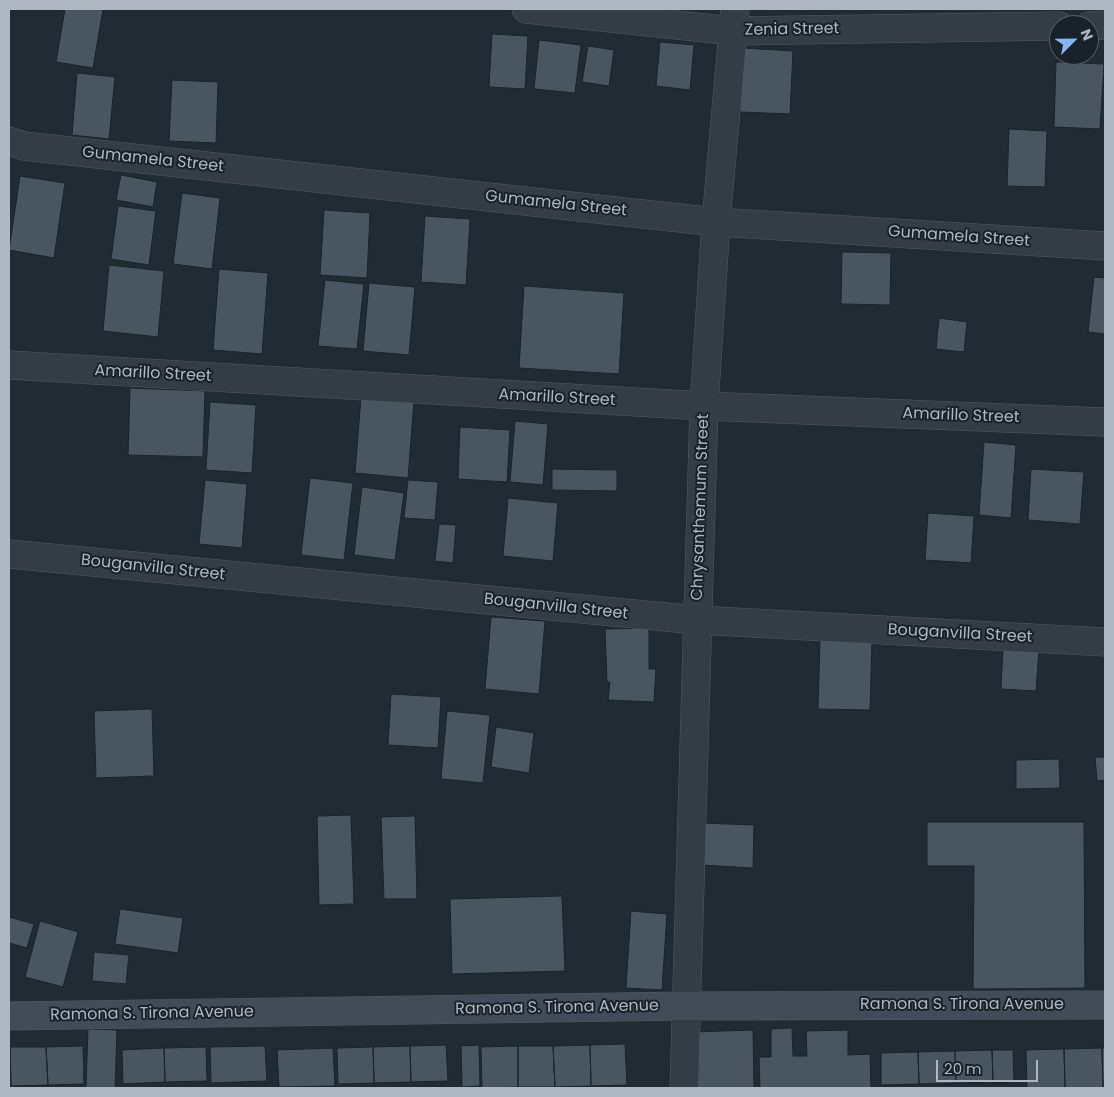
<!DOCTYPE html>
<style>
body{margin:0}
#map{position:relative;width:1114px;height:1097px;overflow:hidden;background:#212b34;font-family:Poppins,sans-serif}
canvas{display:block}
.frame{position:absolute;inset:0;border:10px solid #aeb7c2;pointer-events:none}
.north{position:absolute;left:1049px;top:15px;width:50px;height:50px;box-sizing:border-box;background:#19212a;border:1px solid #555d67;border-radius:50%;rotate:67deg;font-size:14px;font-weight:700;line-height:20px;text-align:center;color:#aeb7c2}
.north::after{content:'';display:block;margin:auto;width:18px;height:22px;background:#86b6ef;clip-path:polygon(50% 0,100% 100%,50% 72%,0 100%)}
.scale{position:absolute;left:936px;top:1060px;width:102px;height:22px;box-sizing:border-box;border:2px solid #aeb7c2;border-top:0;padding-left:6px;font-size:15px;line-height:18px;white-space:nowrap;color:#aeb7c2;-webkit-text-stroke:4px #19212a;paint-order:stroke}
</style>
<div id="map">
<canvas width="1114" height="1097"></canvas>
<div class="frame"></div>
<div class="north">N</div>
<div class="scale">20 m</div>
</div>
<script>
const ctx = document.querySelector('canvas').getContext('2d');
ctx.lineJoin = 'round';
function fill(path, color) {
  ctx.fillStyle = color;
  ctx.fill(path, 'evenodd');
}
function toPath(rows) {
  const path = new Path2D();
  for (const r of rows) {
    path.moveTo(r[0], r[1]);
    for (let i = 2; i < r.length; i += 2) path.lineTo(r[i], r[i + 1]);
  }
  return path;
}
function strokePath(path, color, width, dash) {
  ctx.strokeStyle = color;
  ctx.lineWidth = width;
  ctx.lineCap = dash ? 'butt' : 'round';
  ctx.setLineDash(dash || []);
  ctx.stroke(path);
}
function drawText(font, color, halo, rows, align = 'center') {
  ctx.font = font + ' Poppins,sans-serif';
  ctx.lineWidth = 4;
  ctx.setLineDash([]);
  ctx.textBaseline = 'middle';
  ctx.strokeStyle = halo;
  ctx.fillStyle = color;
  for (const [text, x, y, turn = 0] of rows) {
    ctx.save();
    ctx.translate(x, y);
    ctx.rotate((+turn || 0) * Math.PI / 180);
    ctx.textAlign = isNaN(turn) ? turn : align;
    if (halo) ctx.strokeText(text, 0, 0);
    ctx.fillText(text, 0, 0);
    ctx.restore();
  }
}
const building = toPath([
 [65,9,103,9,93,68,56,62,65,9],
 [492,34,528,36,525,89,489,87,492,34],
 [539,40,581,45,575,93,534,89,539,40],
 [660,42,694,45,690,90,656,86,660,42],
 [588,46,614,50,609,86,582,82,588,46],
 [743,48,793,51,790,114,740,112,743,48],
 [1056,62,1104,64,1100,129,1054,127,1056,62],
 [77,73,115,77,109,139,72,135,77,73],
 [172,80,218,82,216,143,169,141,172,80],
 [1009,129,1047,131,1045,187,1007,186,1009,129],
 [121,175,157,182,153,207,116,200,121,175],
 [20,176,65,183,54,258,9,250,20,176],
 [182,193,220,198,212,269,173,264,182,193],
 [118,206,156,211,149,265,111,259,118,206],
 [324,210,370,213,367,278,320,275,324,210],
 [425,216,470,219,466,285,421,282,425,216],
 [842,252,891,253,890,305,841,304,842,252],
 [109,265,164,271,158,337,103,331,109,265],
 [219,269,268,273,262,354,213,350,219,269],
 [1094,277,1105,278,1105,334,1088,332,1094,277],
 [325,280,364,284,357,349,318,346,325,280],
 [369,283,415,287,409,355,363,351,369,283],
 [524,286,624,293,619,374,519,368,524,286],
 [939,318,967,322,964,352,936,349,939,318],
 [130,388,205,391,203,457,128,455,130,388],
 [361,397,414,401,408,478,355,473,361,397],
 [210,402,256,405,252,473,206,470,210,402],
 [515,421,548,424,543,485,510,482,515,421],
 [460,427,510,430,507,482,458,479,460,427],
 [984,442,1016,445,1011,518,979,515,984,442],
 [552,469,617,470,617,491,552,490,552,469],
 [1031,469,1084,472,1080,524,1028,520,1031,469],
 [310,478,353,483,344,560,301,555,310,478],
 [205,480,247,484,242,548,199,544,205,480],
 [408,480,438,482,435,520,404,518,408,480],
 [362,487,404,493,395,560,354,555,362,487],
 [508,498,558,503,553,561,503,556,508,498],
 [928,513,974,516,971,563,925,560,928,513],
 [439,524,456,525,453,563,435,561,439,524],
 [491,617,545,621,539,694,485,689,491,617],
 [649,628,649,669,656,669,654,702,608,700,610,682,607,682,605,629,649,628],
 [820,639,872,641,870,710,818,709,820,639],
 [1003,648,1039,650,1036,691,1001,689,1003,648],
 [391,694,441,697,438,748,388,745,391,694],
 [152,709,154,776,96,778,94,711,152,709],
 [447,711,490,715,483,783,441,779,447,711],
 [496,727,534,733,529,773,491,767,496,727],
 [1095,757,1105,757,1105,780,1097,781,1095,757],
 [1059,759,1060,788,1016,789,1016,760,1059,759],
 [351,815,354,904,319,905,317,816,351,815],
 [415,816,417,899,384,899,381,817,415,816],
 [927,822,1084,822,1085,988,973,989,974,866,927,866,927,822],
 [703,823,754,825,753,868,701,865,703,823],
 [562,896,565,971,452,974,450,899,562,896],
 [120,909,183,918,178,953,115,944,120,909],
 [631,911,667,914,662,990,626,988,631,911],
 [9,917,34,924,27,948,9,943,9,917],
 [40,921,78,932,63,987,25,977,40,921],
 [94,952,129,955,126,984,92,981,94,952],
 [792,1028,793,1056,807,1056,806,1031,848,1030,848,1055,870,1054,871,1088,760,1088,759,1057,771,1057,771,1029,792,1028],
 [88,1029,117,1030,115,1088,86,1088,88,1029],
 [753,1030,754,1088,696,1088,694,1032,753,1030],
 [625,1044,627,1085,591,1086,590,1045,625,1044],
 [446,1045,448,1081,411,1082,410,1046,446,1045],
 [479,1045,480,1086,462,1087,461,1046,479,1045],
 [590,1045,591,1086,555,1087,553,1046,590,1045],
 [83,1046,84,1084,48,1085,46,1047,83,1046],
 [265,1046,267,1081,211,1083,210,1047,265,1046],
 [410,1046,411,1082,374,1083,373,1047,410,1046],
 [518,1046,518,1087,482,1088,481,1047,518,1046],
 [518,1046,553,1046,555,1087,518,1087,518,1046],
 [10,1047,11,1086,9,1086,9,1048,10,1047],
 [10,1047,46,1047,48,1085,11,1086,10,1047],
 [206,1047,207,1081,165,1082,164,1048,206,1047],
 [373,1047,374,1083,338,1084,337,1048,373,1047],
 [164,1048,165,1082,123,1084,122,1050,164,1048],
 [333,1048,335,1086,279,1087,277,1050,333,1048],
 [1102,1048,1103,1088,1065,1088,1064,1049,1102,1048],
 [1102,1048,1105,1048,1105,1088,1103,1088,1102,1048],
 [1064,1049,1065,1088,1027,1088,1026,1050,1064,1049],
 [992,1050,1013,1050,1014,1082,993,1082,992,1050],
 [992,1050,993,1082,956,1083,955,1051,992,1050],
 [955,1051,956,1083,919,1084,918,1052,955,1051],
 [918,1052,919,1084,881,1085,881,1053,918,1052]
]);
const street = toPath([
 [526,9,733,31,1059,26],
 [1089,26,1105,25],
 [9,141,24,146,716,222,1105,246],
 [9,365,704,406,1105,422],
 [9,554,697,620,1105,642],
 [684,1088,704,406,716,222,735,9]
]);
const secondary = toPath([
 [9,1016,685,1006,1105,1005]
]);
const streetNames = [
 ["Zenia Street",792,30,-1],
 ["Gumamela Street",153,160,6],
 ["Gumamela Street",556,204,6],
 ["Gumamela Street",959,237,4],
 ["Amarillo Street",153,374,3],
 ["Amarillo Street",557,398,3],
 ["Amarillo Street",961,416,2],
 ["Chrysanthemum Street",701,507,-88],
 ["Bouganvilla Street",153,568,6],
 ["Bouganvilla Street",556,607,6],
 ["Bouganvilla Street",960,634,3],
 ["Ramona S. Tirona Avenue",962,1005],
 ["Ramona S. Tirona Avenue",557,1008,-1],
 ["Ramona S. Tirona Avenue",152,1014,-1]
];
fill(building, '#495560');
strokePath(building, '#1b232c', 1);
strokePath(street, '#515a63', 29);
strokePath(secondary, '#515a63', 29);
strokePath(street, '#343c45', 28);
strokePath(secondary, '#424c58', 28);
drawText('16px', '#aeb7c2', '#19212a', streetNames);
</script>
